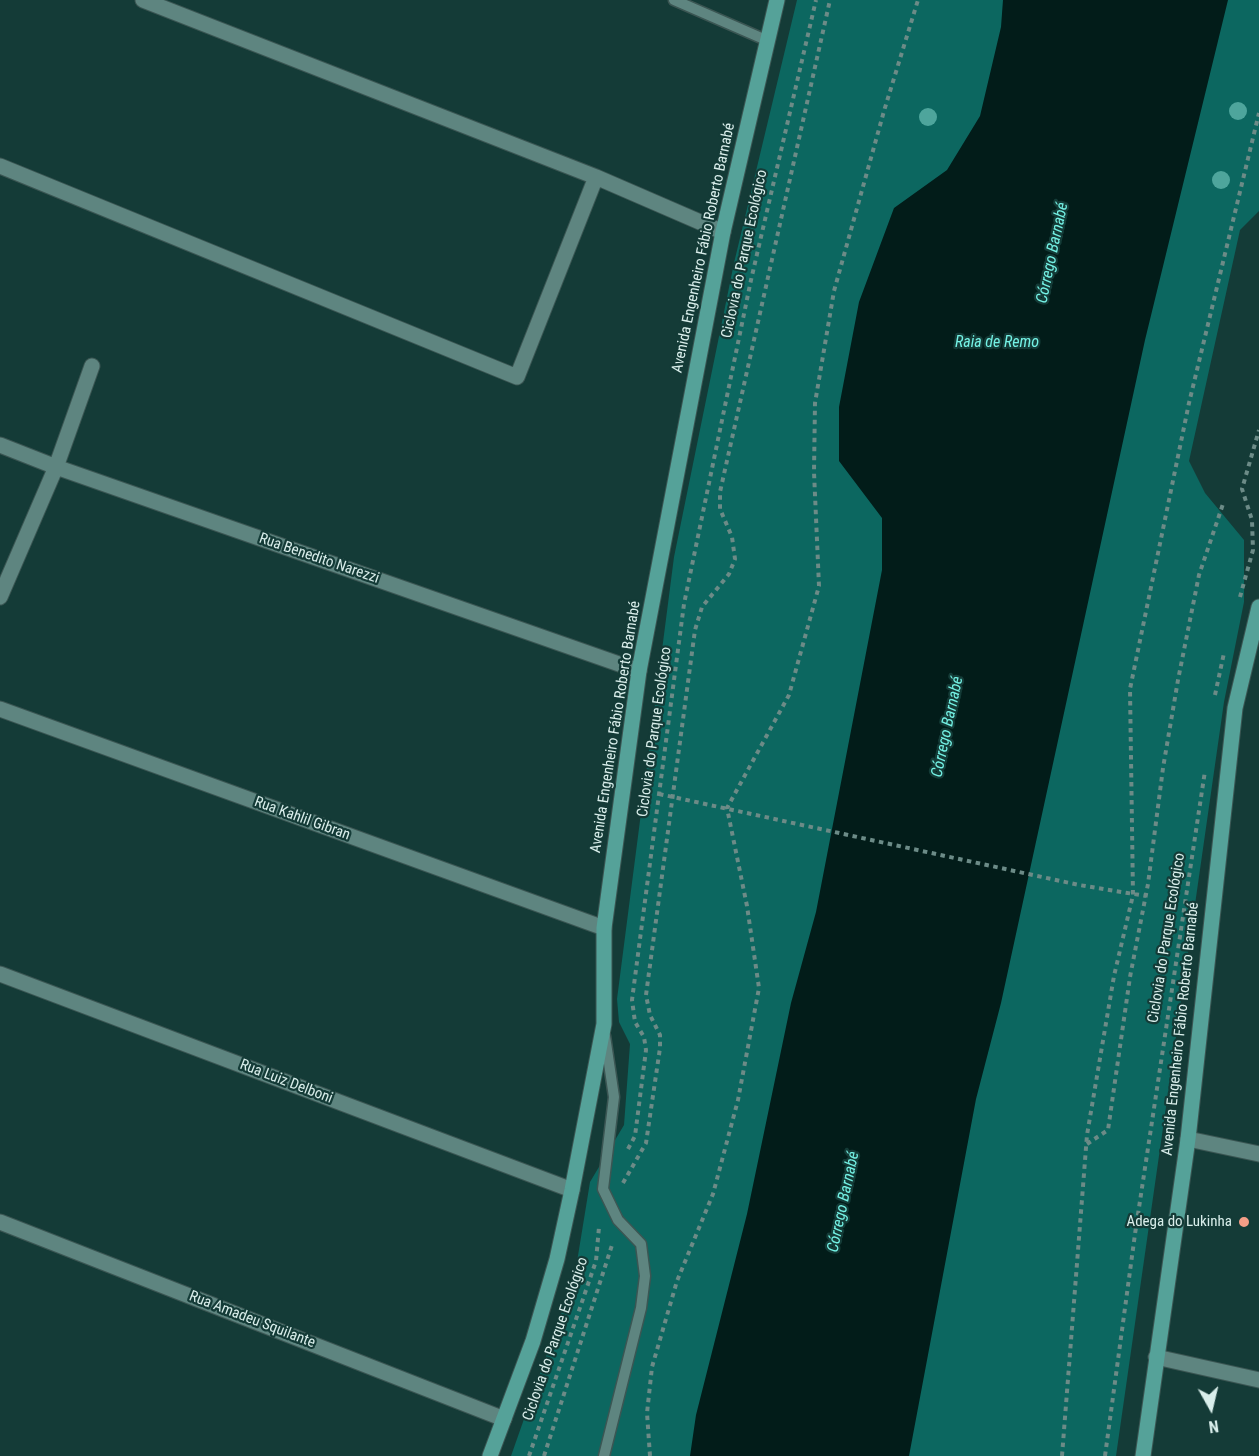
<!DOCTYPE html>
<meta charset="utf-8">
<style>
body{margin:0}
#map{position:relative;width:1259px;height:1456px;overflow:hidden;background:#143b37;font-family:"Roboto Condensed",sans-serif}
canvas{display:block}
.north{position:absolute;left:1181px;top:1378px;width:60px;height:60px;-webkit-text-stroke:4px #143b37;paint-order:stroke;rotate:172deg;font-size:16px;font-weight:700;line-height:24px;text-align:center;color:#d9eeeb}
.north::after{content:'';display:block;margin:auto;width:21px;height:27px;background:#d9eeeb;clip-path:polygon(50% 0,100% 100%,50% 72%,0 100%)}
</style>
<div id="map">
<canvas width="1259" height="1456"></canvas>
<div class="north">N</div>
</div>
<script>
const ctx = document.querySelector('canvas').getContext('2d');
ctx.lineJoin = 'round';
function fill(path, color) {
  ctx.fillStyle = color;
  ctx.fill(path, 'evenodd');
}
function toPath(rows) {
  const path = new Path2D();
  for (const r of rows) {
    path.moveTo(r[0], r[1]);
    for (let i = 2; i < r.length; i += 2) path.lineTo(r[i], r[i + 1]);
  }
  return path;
}
function strokePath(path, color, width, dash) {
  ctx.strokeStyle = color;
  ctx.lineWidth = width;
  ctx.lineCap = dash ? 'butt' : 'round';
  ctx.setLineDash(dash || []);
  ctx.stroke(path);
}
function drawText(font, color, halo, rows, align = 'center') {
  ctx.font = font + ' "Roboto Condensed",sans-serif';
  ctx.lineWidth = 4.5;
  ctx.setLineDash([]);
  ctx.textBaseline = 'middle';
  ctx.strokeStyle = halo;
  ctx.fillStyle = color;
  for (const [text, x, y, turn = 0] of rows) {
    ctx.save();
    ctx.translate(x, y);
    ctx.rotate((+turn || 0) * Math.PI / 180);
    ctx.textAlign = isNaN(turn) ? turn : align;
    if (halo) ctx.strokeText(text, 0, 0);
    ctx.fillText(text, 0, 0);
    ctx.restore();
  }
}
const green = toPath([
 [797,0,1259,0,1259,211,1240,230,1189,461,1205,493,1244,540,1244,602,1224,702,1116,1456,511,1456,575,1274,590,1182,624,1125,630,1044,619,1022,617,999,674,557,734,263]
]);
const water = toPath([
 [1003,0,1228,0,1145,340,1001,1003,976,1099,909,1456,690,1456,696,1415,747,1214,791,1003,816,912,882,570,882,518,839,461,839,407,859,302,894,208,947,170,980,116,1001,27]
]);
const path = toPath([
 [1240,597,1253,550,1252,520,1242,489,1259,430],
 [1215,695,1224,653],
 [659,794,1079,885,1146,896],
 [1087,1144,1108,1130,1130,977,1148,884,1163,768,1178,680,1199,575,1224,501],
 [628,1149,635,1136,646,1050,644,1037,635,1022,632,1000,684,604,751,280,816,0],
 [623,1183,646,1143,660,1048,660,1035,650,1015,646,995,695,630,702,607,729,574,735,559,732,537,720,509,720,492,830,0],
 [529,1456,596,1261,599,1227],
 [544,1456,613,1242],
 [650,1456,647,1413,652,1367,677,1281,713,1194,738,1100,759,988,747,906,727,808,789,695,819,586,814,472,815,403,834,291,884,111,918,0],
 [1062,1456,1087,1135,1114,976,1133,895,1130,689,1189,403,1259,113],
 [1105,1456,1135,1234,1205,771]
]);
const service = toPath([
 [674,0,766,40],
 [604,1456,641,1308,645,1276,641,1244,618,1220,603,1189,614,1097,605,1036]
]);
const minor = toPath([
 [143,0,596,177,723,232],
 [0,166,517,377,596,177],
 [0,445,56,467,639,671],
 [0,597,56,467,92,366],
 [0,709,604,928],
 [0,974,572,1190],
 [1188,1139,1259,1154],
 [0,1222,504,1419],
 [1156,1357,1259,1380]
]);
const primary = toPath([
 [490,1456,533,1341,557,1259,572,1190,604,1024,604,928,639,671,723,232,777,0],
 [1143,1456,1188,1139,1235,708,1259,607]
]);
const trees = [
 [1238,111],
 [928,117],
 [1221,180]
];
const markers = [
 [1244,1222,6,"#f49e87"]
];
const streetNames = [
 ["Avenida Engenheiro Fábio Roberto Barnabé",704,248,-78],
 ["Ciclovia do Parque Ecológico",745,254,-78],
 ["Rua Benedito Narezzi",319,559,19],
 ["Avenida Engenheiro Fábio Roberto Barnabé",616,727,-81],
 ["Ciclovia do Parque Ecológico",655,732,-82],
 ["Rua Kahlil Gibran",302,819,20],
 ["Ciclovia do Parque Ecológico",1167,938,-81],
 ["Avenida Engenheiro Fábio Roberto Barnabé",1181,1029,-84],
 ["Rua Luiz Delboni",286,1082,21],
 ["Rua Amadeu Squilante",252,1320,21],
 ["Ciclovia do Parque Ecológico",556,1339,-71]
];
const poiNames = [
 ["Adega do Lukinha",1232,1222]
];
const waterNames = [
 ["Córrego Barnabé",1053,253,-78],
 ["Raia de Remo",997,343],
 ["Córrego Barnabé",948,727,-78],
 ["Córrego Barnabé",844,1202,-78]
];
fill(green, '#0c6760');
fill(water, '#021c19');
strokePath(service, '#3b5653', 13);
strokePath(minor, '#3b5653', 17);
strokePath(primary, '#3b5653', 17);
strokePath(path, '#6c8b87', 4, [4.5, 4.5]);
strokePath(service, '#5e8580', 10);
strokePath(minor, '#5e8580', 15);
strokePath(primary, '#55a299', 15);
ctx.fillStyle = '#4ea59c';
for (const [x, y] of trees) {
  ctx.beginPath();
  ctx.arc(x, y, 9, 0, 2 * Math.PI);
  ctx.fill();
}
for (const [x, y, r, color] of markers) {
  const dot = new Path2D();
  dot.arc(x, y, r, 0, 2 * Math.PI);
  ctx.fillStyle = color;
  ctx.fill(dot);
  strokePath(dot, '#143b37', 2);
}
drawText('15px', '#d9eeeb', '#143b37', streetNames);
drawText('15px', '#d9eeeb', '#143b37', poiNames, 'right');
drawText('italic 16px', '#74f2e5', '#143b37', waterNames);
</script>
